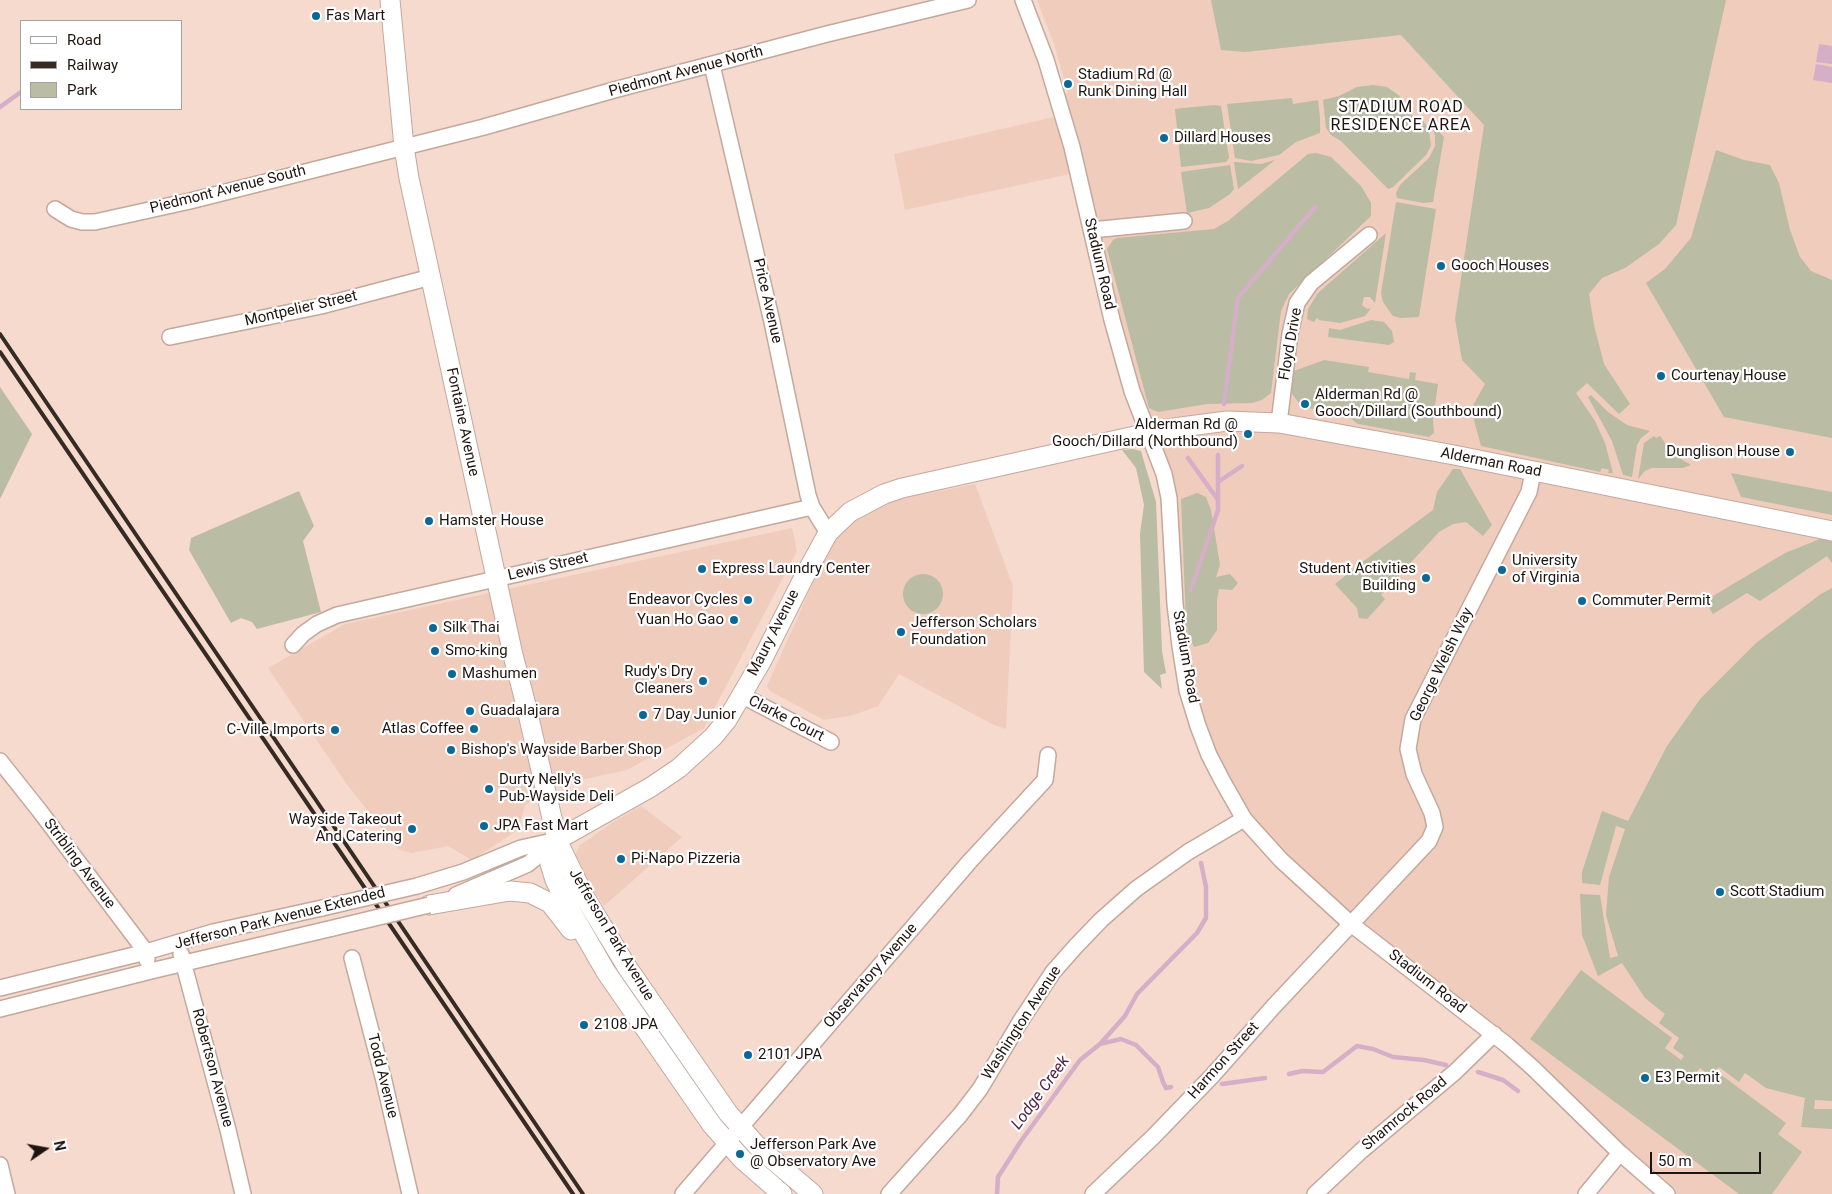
<!DOCTYPE html>
<style>
body{margin:0}
#map{position:relative;width:1832px;height:1194px;overflow:hidden;background:#f6dacd;font-family:Roboto,sans-serif}
canvas{display:block}
.legend{position:absolute;left:20px;top:20px;width:162px;height:90px;box-sizing:border-box;background:#fff;border:1px solid #a5a19f;margin:0;padding:6px 9px;list-style:none;font-size:15px;color:#1e1510}
.legend li{display:flex;align-items:center;gap:10px;height:25px}
.legend b{width:25px;border:1px solid #a5a19f}
.north{position:absolute;left:20px;top:1124px;width:50px;height:50px;-webkit-text-stroke:4px #fff;paint-order:stroke;rotate:78deg;font-size:14px;font-weight:700;line-height:20px;text-align:center;color:#1e1510}
.north::after{content:'';display:block;margin:auto;width:18px;height:22px;background:#1e1510;clip-path:polygon(50% 0,100% 100%,50% 72%,0 100%)}
.scale{position:absolute;left:1650px;top:1152px;width:111px;height:22px;box-sizing:border-box;border:2px solid #1e1510;border-top:0;padding-left:6px;font-size:15px;line-height:18px;white-space:nowrap;color:#1e1510;-webkit-text-stroke:4px #fff;paint-order:stroke}
</style>
<div id="map">
<canvas width="1832" height="1194"></canvas>
<ul class="legend">
<li><b style="height:6px;background:#fff"></b>Road</li>
<li><b style="height:6px;background:#352a24"></b>Railway</li>
<li><b style="height:14px;background:#babca3"></b>Park</li>
</ul>
<div class="north">N</div>
<div class="scale">50 m</div>
</div>
<script>
const ctx = document.querySelector('canvas').getContext('2d');
ctx.lineJoin = 'round';
function fill(path, color) {
  ctx.fillStyle = color;
  ctx.fill(path, 'evenodd');
}
function toPath(rows) {
  const path = new Path2D();
  for (const r of rows) {
    if (r.length === 3) {
      path.moveTo(r[0] + r[2], r[1]);
      path.arc(r[0], r[1], r[2], 0, 2 * Math.PI);
      continue;
    }
    path.moveTo(r[0], r[1]);
    for (let i = 2; i < r.length; i += 2) path.lineTo(r[i], r[i + 1]);
  }
  return path;
}
function strokePath(path, color, width, dash) {
  ctx.strokeStyle = color;
  ctx.lineWidth = width;
  ctx.lineCap = dash ? 'butt' : 'round';
  ctx.setLineDash(dash || []);
  ctx.stroke(path);
}
function drawText(font, color, halo, rows, align = 'center') {
  ctx.font = font + ' Roboto,sans-serif';
  ctx.lineWidth = 4.5;
  ctx.setLineDash([]);
  ctx.textBaseline = 'middle';
  ctx.strokeStyle = halo;
  ctx.fillStyle = color;
  for (const [text, x, y, turn = 0] of rows) {
    ctx.save();
    ctx.translate(x, y);
    ctx.rotate((+turn || 0) * Math.PI / 180);
    ctx.textAlign = isNaN(turn) ? turn : align;
    if (halo) ctx.strokeText(text, 0, 0);
    ctx.fillText(text, 0, 0);
    ctx.restore();
  }
}
const built = toPath([
 [1037,0,1832,0,1832,1194,1663,1194,1591,1123,1348,924,1242,818,1190,704,1171,522,1079,172,905,210,894,154,1062,115,1057,96,1068,93,1054,44],
 [975,484,1013,586,1006,729,992,724,899,674,878,706,853,715,824,720,770,691,767,686,834,536,850,521,879,503],
 [792,528,797,551,704,728,627,770,558,785,525,805,518,830,472,860,448,846,411,853,398,849,345,782,268,668,345,624],
 [641,806,682,837,604,906,577,866,575,855,579,846,613,822]
]);
const green = toPath([
 [1211,0,1726,0,1676,225,1659,244,1625,268,1602,278,1589,294,1594,325,1604,364,1630,404,1619,414,1587,383,1576,393,1595,421,1605,443,1613,473,1608,473,1609,470,1602,468,1600,472,1481,446,1471,409,1485,384,1462,360,1455,319,1484,125,1401,35,1264,50,1245,52,1221,50],
 [1373,85,1387,87,1397,94,1406,102,1411,115,1422,119,1429,130,1431,146,1426,155,1393,187,1388,189,1341,141,1331,135,1326,128,1323,100,1339,96,1357,87],
 [1292,98,1293,104,1318,100,1320,117,1320,133,1296,142,1279,155,1251,161,1235,158,1227,104],
 [1214,105,1221,106,1229,158,1226,162,1181,167,1175,109],
 [1430,122,1444,137,1433,202,1423,203,1397,198,1396,193,1400,185,1429,158,1435,146,1435,135],
 [1716,150,1744,160,1770,165,1779,183,1790,230,1800,257,1811,271,1832,280,1832,438,1724,417,1646,283,1665,269,1691,238],
 [1316,153,1331,157,1361,186,1371,203,1371,216,1289,294,1281,311,1271,393,1262,400,1252,403,1207,404,1158,412,1149,408,1107,249,1113,240,1117,238,1214,229,1228,221,1308,154],
 [1275,160,1260,172,1238,189,1234,162,1261,164],
 [1230,165,1234,189,1230,194,1209,208,1187,213,1181,172],
 [1396,202,1436,209,1419,317,1401,318,1393,316,1383,302,1381,293],
 [1386,233,1375,303,1370,297,1364,297,1362,305,1367,309,1371,308,1365,316,1340,323,1319,320,1317,318,1314,322,1307,319,1308,309,1318,293],
 [1371,320,1384,322,1392,331,1394,342,1389,345,1328,337,1329,328,1340,330],
 [1324,360,1369,367,1368,372,1409,379,1410,372,1416,373,1415,380,1438,384,1433,420,1434,433,1429,437,1358,424,1342,412,1305,408,1299,403,1292,394,1290,388,1291,372],
 [0,387,32,434,0,499],
 [1591,395,1608,412,1627,425,1650,431,1641,438,1637,445,1632,477,1623,475,1612,441,1588,397],
 [1654,436,1656,438,1660,436,1674,455,1691,465,1683,468,1652,468,1645,471,1638,479,1644,443],
 [1133,449,1141,451,1156,502,1162,651,1166,673,1160,675,1162,689,1144,672,1140,534,1144,505,1136,468,1122,450],
 [1453,469,1460,469,1492,525,1483,536,1466,522,1453,524,1439,532,1381,595,1385,599,1379,606,1367,619,1359,618,1357,608,1335,584,1361,563,1433,510,1437,492],
 [1731,473,1832,492,1832,515,1741,497],
 [299,491,314,526,303,541,321,612,257,629,252,622,241,618,231,623,189,550,191,538],
 [1197,493,1206,497,1211,510,1220,565,1216,577,1230,574,1238,583,1232,590,1219,589,1217,600,1217,630,1208,643,1194,647,1189,636,1186,621,1181,499],
 [1825,537,1832,537,1832,563,1827,556,1760,601,1747,593,1713,614,1706,603,1713,596,1785,553],
 [923,594,20],
 [1832,588,1832,1101,1815,1100,1814,1109,1832,1109,1832,1129,1801,1127,1805,1098,1766,1088,1745,1073,1739,1082,1719,1067,1712,1077,1700,1068,1697,1072,1713,1083,1720,1074,1786,1123,1778,1134,1802,1152,1772,1194,1739,1194,1530,1039,1581,970,1672,1038,1665,1048,1681,1060,1684,1056,1673,1048,1679,1038,1659,1023,1665,1014,1645,998,1622,963,1598,976,1582,935,1580,894,1600,895,1610,958,1618,956,1606,915,1609,877,1625,829,1616,826,1600,885,1582,883,1582,872,1602,811,1628,821,1667,746,1701,698,1756,643,1821,594]
]);
const water = toPath([
 [1819,44,1832,46,1832,64,1816,62],
 [1816,64,1832,67,1832,83,1813,80]
]);
const stream = toPath([
 [0,107,21,92],
 [1224,404,1238,298,1315,207],
 [1188,458,1218,500],
 [1218,482,1242,466],
 [1191,590,1218,510,1218,455],
 [1100,1044,1125,1016,1137,994,1197,933,1206,918,1206,887,1201,863],
 [1478,1072,1503,1080,1518,1091],
 [1289,1074,1302,1071,1323,1072,1357,1046,1373,1049,1393,1057,1424,1060,1446,1065],
 [1222,1084,1265,1078],
 [997,1194,998,1177,1021,1141,1080,1060,1100,1044,1121,1039,1136,1045,1158,1067,1163,1082,1166,1088,1171,1087]
]);
const minor = toPath([
 [1023,0,1046,60,1072,147,1112,320,1132,391,1164,474,1169,498,1175,604,1180,646,1187,690,1198,726,1209,755,1223,782,1244,819,1281,860,1351,924,1507,1045,1533,1068,1620,1153,1667,1194],
 [712,65,772,322,808,495,812,507,828,533],
 [55,209,71,219,82,222,95,222,190,201,484,127,614,90,827,34,968,0],
 [1091,230,1184,221],
 [170,337,321,306,431,277],
 [1279,423,1290,334,1297,303,1311,283,1369,235],
 [293,645,303,634,317,624,337,615,812,507],
 [741,695,831,742],
 [0,761,39,810,146,952,147,960],
 [417,886,463,872,521,848,557,840],
 [456,895,528,864,554,843],
 [181,954,228,1130,243,1194],
 [352,958,384,1081,410,1194],
 [0,988,146,952,213,932,322,908],
 [0,1009,155,970,333,928],
 [0,1165,7,1194],
 [683,1194,970,861,1045,780,1048,755],
 [889,1194,960,1115,980,1089,1020,1022,1053,972,1076,946,1101,920,1136,889,1188,852,1244,819],
 [1093,1194,1153,1137,1212,1076,1274,1006,1429,841,1435,827,1432,813,1414,774,1408,749,1413,719,1529,492,1533,472],
 [1315,1194,1361,1151,1455,1072,1494,1034],
 [1586,1194,1620,1153]
]);
const major = toPath([
 [390,0,404,147,409,178,513,655,526,705,557,840,584,896,627,967,728,1113,759,1148,813,1194],
 [557,840,651,787,679,768,713,737,727,720,761,662,804,577,828,533,850,512,884,494,902,488,1166,429,1227,421,1279,423,1454,455,1832,531],
 [557,840,550,864,555,880,569,908,606,972,712,1125,742,1159,782,1194],
 [429,905,510,891,530,893,550,903,571,930]
]);
const rail = toPath([
 [0,334,583,1194],
 [0,352,573,1194]
]);
const minorBridge = toPath([
 [322,908,417,886],
 [333,928,429,905]
]);
const markers = [
 [316,16,5,"#0a6898"],
 [1068,84,5,"#0a6898"],
 [1164,138,5,"#0a6898"],
 [1441,266,5,"#0a6898"],
 [1661,376,5,"#0a6898"],
 [1305,404,5,"#0a6898"],
 [1248,434,5,"#0a6898"],
 [1790,452,5,"#0a6898"],
 [429,521,5,"#0a6898"],
 [702,569,5,"#0a6898"],
 [1502,570,5,"#0a6898"],
 [1426,578,5,"#0a6898"],
 [748,600,5,"#0a6898"],
 [1582,601,5,"#0a6898"],
 [734,620,5,"#0a6898"],
 [433,628,5,"#0a6898"],
 [901,632,5,"#0a6898"],
 [435,651,5,"#0a6898"],
 [452,674,5,"#0a6898"],
 [703,681,5,"#0a6898"],
 [470,711,5,"#0a6898"],
 [643,715,5,"#0a6898"],
 [474,729,5,"#0a6898"],
 [335,730,5,"#0a6898"],
 [451,750,5,"#0a6898"],
 [489,789,5,"#0a6898"],
 [484,826,5,"#0a6898"],
 [412,829,5,"#0a6898"],
 [621,859,5,"#0a6898"],
 [1720,892,5,"#0a6898"],
 [584,1025,5,"#0a6898"],
 [748,1055,5,"#0a6898"],
 [1645,1078,5,"#0a6898"],
 [740,1154,5,"#0a6898"]
];
const poiNames = [
 ["Fas Mart",326,16],
 ["Stadium Rd @",1078,75],
 ["Runk Dining Hall",1078,92],
 ["Dillard Houses",1174,138],
 ["Gooch Houses",1451,266],
 ["Courtenay House",1671,376],
 ["Alderman Rd @",1315,395],
 ["Gooch/Dillard (Southbound)",1315,412],
 ["Alderman Rd @",1238,425,"right"],
 ["Gooch/Dillard (Northbound)",1238,442,"right"],
 ["Dunglison House",1780,452,"right"],
 ["Hamster House",439,521],
 ["University",1512,561],
 ["of Virginia",1512,578],
 ["Express Laundry Center",712,569],
 ["Student Activities",1416,569,"right"],
 ["Building",1416,586,"right"],
 ["Endeavor Cycles",738,600,"right"],
 ["Commuter Permit",1592,601],
 ["Yuan Ho Gao",724,620,"right"],
 ["Jefferson Scholars",911,623],
 ["Foundation",911,640],
 ["Silk Thai",443,628],
 ["Smo-king",445,651],
 ["Rudy's Dry",693,672,"right"],
 ["Cleaners",693,689,"right"],
 ["Mashumen",462,674],
 ["Guadalajara",480,711],
 ["7 Day Junior",653,715],
 ["Atlas Coffee",464,729,"right"],
 ["C-Ville Imports",325,730,"right"],
 ["Bishop's Wayside Barber Shop",461,750],
 ["Durty Nelly's",499,780],
 ["Pub-Wayside Deli",499,797],
 ["Wayside Takeout",402,820,"right"],
 ["And Catering",402,837,"right"],
 ["JPA Fast Mart",494,826],
 ["Pi-Napo Pizzeria",631,859],
 ["Scott Stadium",1730,892],
 ["2108 JPA",594,1025],
 ["2101 JPA",758,1055],
 ["E3 Permit",1655,1078],
 ["Jefferson Park Ave",750,1145],
 ["@ Observatory Ave",750,1162]
];
const streetNames = [
 ["Piedmont Avenue North",686,72,-15],
 ["Piedmont Avenue South",228,190,-14],
 ["Stadium Road",1099,264,77],
 ["Price Avenue",767,301,77],
 ["Montpelier Street",301,309,-13],
 ["Floyd Drive",1291,344,-80],
 ["Fontaine Avenue",462,422,78],
 ["Alderman Road",1491,463,11],
 ["Lewis Street",548,567,-13],
 ["Maury Avenue",774,633,-63],
 ["Stadium Road",1185,657,80],
 ["George Welsh Way",1442,665,-64],
 ["Clarke Court",786,719,27],
 ["Stribling Avenue",79,864,53],
 ["Jefferson Park Avenue Extended",280,919,-14],
 ["Jefferson Park Avenue",611,935,59],
 ["Observatory Avenue",871,976,-49],
 ["Stadium Road",1427,982,38],
 ["Washington Avenue",1022,1023,-57],
 ["Harmon Street",1224,1061,-48],
 ["Robertson Avenue",212,1068,75],
 ["Todd Avenue",382,1076,76],
 ["Shamrock Road",1405,1114,-40]
];
const neighbourhoodNames = [
 ["STADIUM ROAD",1401,108],
 ["RESIDENCE AREA",1401,126]
];
const waterNames = [
 ["Lodge Creek",1041,1093,-54]
];
fill(built, '#f0ccbc');
fill(green, '#babca3');
fill(water, '#d5aec8');
strokePath(stream, '#d5aec8', 4.5);
strokePath(minor, '#c3a89d', 18);
strokePath(major, '#c3a89d', 21);
strokePath(minor, '#fff', 15);
strokePath(major, '#fff', 19);
strokePath(rail, '#352a24', 4);
strokePath(minorBridge, '#c3a89d', 18, []);
strokePath(minorBridge, '#fff', 15);
for (const [x, y, r, color] of markers) {
  const dot = new Path2D();
  dot.arc(x, y, r, 0, 2 * Math.PI);
  ctx.fillStyle = color;
  ctx.fill(dot);
  strokePath(dot, '#fff', 2);
}
drawText('15px', '#1e1510', '#fff', poiNames, 'left');
drawText('15px', '#1e1510', '#fff', streetNames);
ctx.letterSpacing = '1px';
drawText('16px', '#1e1510', '#fff', neighbourhoodNames);
ctx.letterSpacing = '0px';
drawText('italic 16px', '#532246', '#fff', waterNames);
</script>
